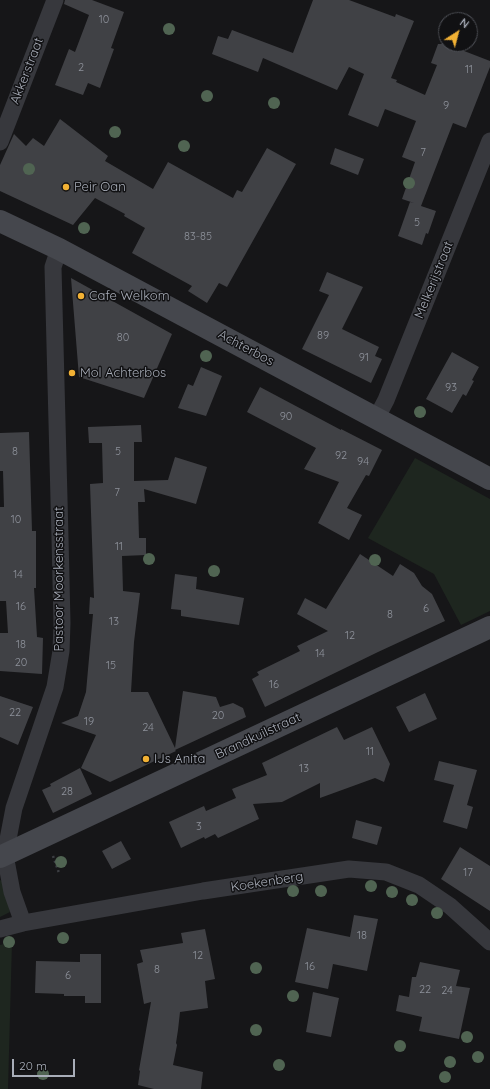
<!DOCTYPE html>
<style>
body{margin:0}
#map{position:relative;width:490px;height:1089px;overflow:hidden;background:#161618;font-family:Quicksand,sans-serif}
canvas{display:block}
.north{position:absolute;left:438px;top:12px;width:40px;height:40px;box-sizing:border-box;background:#111113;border:1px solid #4d4f55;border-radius:50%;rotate:36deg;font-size:11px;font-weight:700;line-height:16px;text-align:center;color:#a8adb8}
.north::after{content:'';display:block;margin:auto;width:14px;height:18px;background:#f2b134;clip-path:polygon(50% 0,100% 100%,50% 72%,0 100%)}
.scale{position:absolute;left:12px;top:1059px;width:63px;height:18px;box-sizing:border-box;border:2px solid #a8adb8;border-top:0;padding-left:5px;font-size:12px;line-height:14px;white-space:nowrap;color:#a8adb8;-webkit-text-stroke:3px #111113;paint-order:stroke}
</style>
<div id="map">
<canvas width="490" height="1089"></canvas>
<div class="north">N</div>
<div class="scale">20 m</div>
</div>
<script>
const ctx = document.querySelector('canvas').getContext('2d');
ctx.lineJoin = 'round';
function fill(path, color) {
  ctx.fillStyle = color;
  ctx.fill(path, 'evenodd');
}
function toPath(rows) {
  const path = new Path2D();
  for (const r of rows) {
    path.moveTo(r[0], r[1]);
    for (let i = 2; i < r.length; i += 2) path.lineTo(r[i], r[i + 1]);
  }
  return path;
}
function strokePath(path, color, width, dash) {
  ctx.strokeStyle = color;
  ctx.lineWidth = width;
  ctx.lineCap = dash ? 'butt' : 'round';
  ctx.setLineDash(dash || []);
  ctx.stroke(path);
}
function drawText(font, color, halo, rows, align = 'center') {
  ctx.font = font + ' Quicksand,sans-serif';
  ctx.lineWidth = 3;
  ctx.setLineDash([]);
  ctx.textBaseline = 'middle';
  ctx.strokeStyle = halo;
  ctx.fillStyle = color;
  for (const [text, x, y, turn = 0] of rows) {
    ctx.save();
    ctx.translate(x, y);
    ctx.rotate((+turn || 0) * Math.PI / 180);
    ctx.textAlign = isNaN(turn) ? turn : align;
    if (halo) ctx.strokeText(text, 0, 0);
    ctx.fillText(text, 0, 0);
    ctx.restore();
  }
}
const green = toPath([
 [415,458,490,499,490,611,461,625,434,574,368,538],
 [0,880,4,882,10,912,0,917],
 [12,942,8,1089,0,1089,0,945]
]);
const building = toPath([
 [65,0,92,0,124,12,111,48,114,49,100,88,88,83,83,95,55,85,69,49,75,52,89,15,64,4],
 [313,0,349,0,395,17,396,14,414,21,391,78,397,80,396,82,425,95,437,65,431,63,438,44,446,44,490,61,490,67,466,128,453,123,421,206,436,211,428,234,426,233,422,245,398,236,410,202,414,203,402,199,415,162,402,157,416,121,385,109,378,127,348,115,364,74,349,67,337,90,263,58,258,72,212,54,218,36,228,39,232,30,293,53],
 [60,119,108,156,105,161,153,189,168,162,233,198,237,190,242,192,267,148,296,164,227,287,219,283,207,303,188,291,192,286,132,253,145,228,124,216,125,214,95,198,73,225,0,191,0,165,14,134,26,146,33,138,44,146],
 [335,148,364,159,358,175,330,164],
 [327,272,363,287,342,329,379,347,375,356,382,359,371,383,302,349,329,295,319,291],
 [71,278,172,334,144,398,79,377],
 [452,352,479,367,472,380,474,381,466,396,463,394,452,413,426,399],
 [201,367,222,376,206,416,178,408,188,384,193,386],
 [260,387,341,430,341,429,382,450,369,476,366,475,347,508,362,515,349,540,318,523,339,482,304,469,316,448,247,412],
 [141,425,142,442,134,442,134,481,168,480,175,457,207,467,196,504,144,489,145,502,138,502,139,538,146,538,146,555,122,556,123,591,140,593,134,642,131,692,148,692,175,748,183,691,216,697,220,707,233,703,243,708,246,717,175,750,176,751,110,782,81,768,96,735,61,723,78,716,86,692,93,614,89,614,90,597,94,598,90,484,103,483,102,443,89,443,88,427],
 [29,432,32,531,36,531,36,588,34,588,37,637,43,638,42,674,0,671,0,633,8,633,6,601,0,601,0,507,4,507,3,471,0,471,0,433],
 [360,554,393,576,400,564,414,573,422,586,432,594,445,621,378,652,265,707,252,679,259,675,257,672,300,651,297,646,328,631,297,614,305,598,326,609],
 [175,574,197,577,196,589,244,598,239,625,181,616,181,610,171,609],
 [425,693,437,719,409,732,396,707],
 [0,696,33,707,18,745,0,737],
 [337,727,344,740,372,727,390,764,384,782,375,778,320,798,320,783,282,802,253,804,259,819,218,838,215,834,205,839,204,837,181,848,169,822,204,806,206,811,236,798,232,789,267,775,262,763],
 [439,761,477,770,467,805,473,807,467,829,443,822,454,785,434,780],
 [80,768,92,794,53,813,42,790,51,786,50,784],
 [356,820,382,827,377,845,352,838],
 [121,841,131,859,112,869,102,851],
 [460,847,490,866,490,911,441,879],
 [354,915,378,919,367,971,333,964,328,989,295,982,307,928,350,937],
 [205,929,215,979,205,981,208,1008,180,1012,178,1030,176,1043,177,1045,173,1065,203,1072,201,1089,154,1089,138,1085,140,1071,139,1070,151,1002,144,1004,137,964,143,962,140,950,183,943,181,933],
 [80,954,101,954,101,1003,85,1003,85,996,64,996,64,994,35,993,36,961,80,962],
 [420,962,460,970,456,986,470,988,459,1039,419,1031,422,1017,396,1011,399,995,409,997,412,977,416,977],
 [313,992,339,998,331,1037,306,1032]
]);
const path = toPath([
 [53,856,59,873]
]);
const street = toPath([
 [0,142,55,0],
 [376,419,386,400,490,141],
 [23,923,12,892,5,855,14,808,55,687,61,651,62,623,60,538,53,267,59,249],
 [0,929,23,923,203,891,349,869,386,872,419,885,450,906,490,942]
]);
const secondary = toPath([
 [0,221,59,249,490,479],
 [0,857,490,627]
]);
const trees = [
 [169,29],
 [207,96],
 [274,103],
 [115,132],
 [184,146],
 [29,169],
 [409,183],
 [84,228],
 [206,356],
 [420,412],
 [149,559],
 [375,560],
 [214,571],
 [61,862],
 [371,886],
 [293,891],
 [321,891],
 [392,892],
 [412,900],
 [437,913],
 [63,938],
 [9,942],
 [256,968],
 [293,996],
 [256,1030],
 [467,1037],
 [400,1046],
 [478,1057],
 [450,1062],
 [279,1065],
 [43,1074],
 [445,1077]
];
const markers = [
 [66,187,4,"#f2b134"],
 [81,296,4,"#f2b134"],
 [72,373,4,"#f2b134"],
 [146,759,4,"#f2b134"]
];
const numberNames = [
 ["10",104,20],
 ["2",81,68],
 ["11",469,70],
 ["9",446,106],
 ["7",423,153],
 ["5",417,223],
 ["83-85",198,237],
 ["89",323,336],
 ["80",123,338],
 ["91",364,358],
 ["93",451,388],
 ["90",286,417],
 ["8",15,452],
 ["5",118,452],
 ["92",341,456],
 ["94",363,462],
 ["7",117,493],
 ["10",16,520],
 ["11",119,547],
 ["14",18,575],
 ["16",21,607],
 ["6",426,609],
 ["8",390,615],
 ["13",114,622],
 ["12",350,636],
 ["18",21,645],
 ["14",320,654],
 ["20",21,663],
 ["15",111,666],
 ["16",274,685],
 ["22",15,713],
 ["20",218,716],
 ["19",89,722],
 ["24",148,728],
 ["11",370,752],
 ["13",304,769],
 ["28",67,792],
 ["3",199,827],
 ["17",468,873],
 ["18",362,936],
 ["12",198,956],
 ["16",310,967],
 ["8",157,970],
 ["6",68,976],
 ["22",425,990],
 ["24",447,991]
];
const streetNames = [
 ["Akkerstraat",27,71,-69],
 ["Melkerijstraat",434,280,-68],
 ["Achterbos",246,348,28],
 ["Pastoor Moorkensstraat",59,579,-90],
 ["Brandkuilstraat",258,736,-25],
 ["Koekenberg",267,882,-9]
];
const poiNames = [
 ["Peir Oan",74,187],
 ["Cafe Welkom",89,296],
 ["Mol Achterbos",80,373],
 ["IJs Anita",154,759]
];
fill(green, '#1e261f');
fill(building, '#404145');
strokePath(path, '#3d3f44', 2.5, [2, 3]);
strokePath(street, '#37383d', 17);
strokePath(secondary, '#45474d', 22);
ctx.fillStyle = '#506452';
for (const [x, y] of trees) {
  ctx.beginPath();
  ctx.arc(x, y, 6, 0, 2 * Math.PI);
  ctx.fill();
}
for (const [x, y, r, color] of markers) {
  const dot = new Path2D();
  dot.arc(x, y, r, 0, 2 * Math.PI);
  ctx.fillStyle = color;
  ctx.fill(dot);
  strokePath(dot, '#111113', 1.5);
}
drawText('11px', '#8e929b', null, numberNames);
drawText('13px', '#a8adb8', '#111113', streetNames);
drawText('13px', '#a8adb8', '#111113', poiNames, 'left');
</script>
